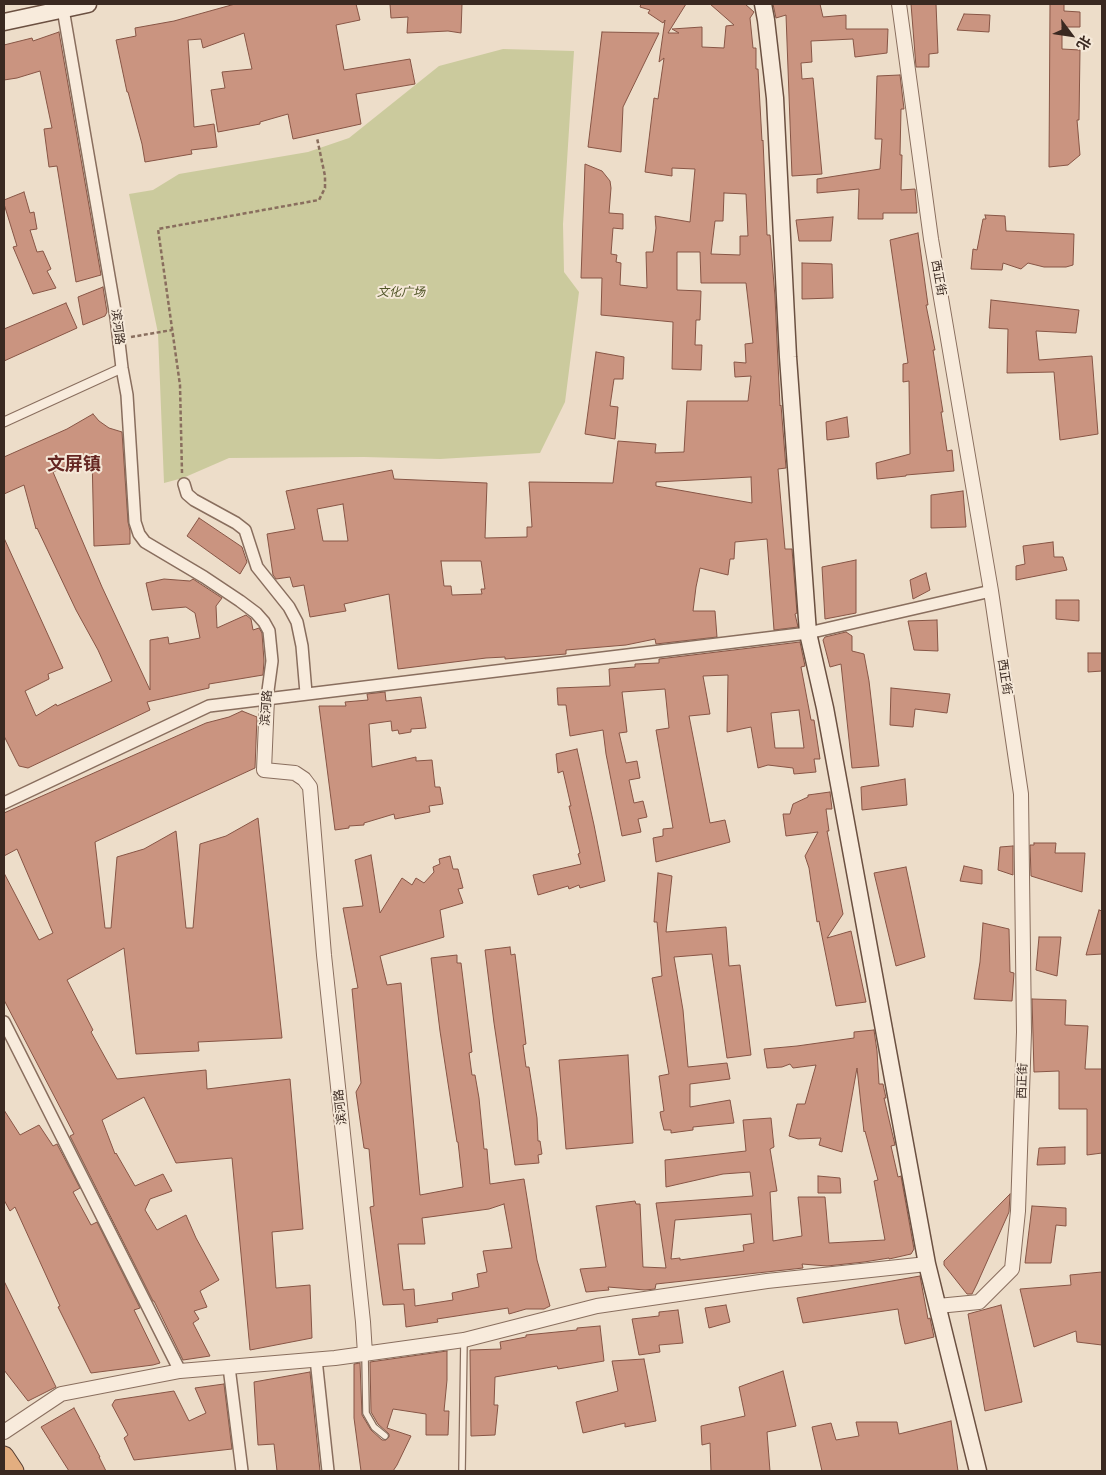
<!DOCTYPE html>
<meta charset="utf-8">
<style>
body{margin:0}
#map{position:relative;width:1106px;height:1475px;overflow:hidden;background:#edddc9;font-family:"Source Serif 4","Noto Sans SC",serif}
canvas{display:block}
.frame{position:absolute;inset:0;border:5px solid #3a2921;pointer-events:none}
.north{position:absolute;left:1046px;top:10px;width:50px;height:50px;-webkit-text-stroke:4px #f5e8d8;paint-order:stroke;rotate:121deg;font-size:14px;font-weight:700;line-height:20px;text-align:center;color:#3a2921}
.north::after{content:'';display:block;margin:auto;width:18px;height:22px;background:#3a2921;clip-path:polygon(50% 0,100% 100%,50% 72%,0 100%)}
</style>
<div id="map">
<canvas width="1106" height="1475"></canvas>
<div class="frame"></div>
<div class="north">北</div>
</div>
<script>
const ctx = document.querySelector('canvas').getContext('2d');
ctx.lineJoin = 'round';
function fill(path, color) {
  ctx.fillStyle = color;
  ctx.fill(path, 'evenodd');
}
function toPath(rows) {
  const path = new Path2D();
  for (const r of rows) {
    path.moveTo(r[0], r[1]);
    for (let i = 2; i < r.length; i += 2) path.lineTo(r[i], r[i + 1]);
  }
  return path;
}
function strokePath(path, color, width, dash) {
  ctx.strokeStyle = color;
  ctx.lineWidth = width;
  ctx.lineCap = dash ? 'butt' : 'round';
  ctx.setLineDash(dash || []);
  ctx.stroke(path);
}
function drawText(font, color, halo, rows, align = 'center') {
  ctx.font = font + ' "Source Serif 4","Noto Sans SC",serif';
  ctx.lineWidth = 4;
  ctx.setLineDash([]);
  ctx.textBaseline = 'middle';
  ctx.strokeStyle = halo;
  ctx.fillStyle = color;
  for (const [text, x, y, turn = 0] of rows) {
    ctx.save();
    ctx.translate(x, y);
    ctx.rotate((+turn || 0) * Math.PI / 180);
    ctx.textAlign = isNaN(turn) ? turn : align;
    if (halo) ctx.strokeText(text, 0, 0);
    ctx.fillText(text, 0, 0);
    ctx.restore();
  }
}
const green = toPath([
 [503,49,574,51,563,224,564,272,579,292,565,402,540,453,440,459,364,457,229,458,183,478,164,483,158,333,129,194,153,190,179,174,308,152,349,138,439,66]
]);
const building = toPath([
 [235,4,356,4,360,20,336,25,344,70,410,59,415,84,356,94,361,124,293,139,288,114,260,122,260,124,218,132,211,90,225,88,222,72,252,69,244,33,203,48,201,39,188,40,194,127,214,124,217,147,191,150,192,154,145,162,142,144,128,92,127,92,116,40,136,36,135,28,174,21,235,4],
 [390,4,462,4,461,33,448,31,407,33,408,17,391,18,390,4],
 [641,4,686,4,668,33,679,33,672,29,702,27,702,47,724,48,726,26,734,25,710,4,745,4,754,12,750,18,753,48,756,48,756,69,758,69,762,141,763,140,767,235,770,235,775,297,780,406,781,405,786,468,778,469,785,549,792,549,797,613,795,614,798,627,774,630,767,539,735,542,734,559,730,559,728,575,700,568,696,587,693,611,715,611,717,637,656,644,655,639,626,645,566,650,566,654,505,659,505,657,486,658,398,669,389,594,344,604,346,611,310,617,304,585,293,587,290,577,276,579,273,575,267,534,295,529,286,491,392,470,394,479,487,483,485,538,527,537,527,527,532,527,529,482,613,483,618,441,656,444,655,453,684,452,687,401,748,401,751,376,735,377,734,362,746,363,745,344,753,343,746,283,701,283,700,252,677,252,677,290,701,291,700,320,696,320,695,345,702,345,701,370,672,369,673,322,601,315,602,278,581,278,585,164,602,171,610,181,611,188,609,213,623,214,623,229,613,228,611,254,617,255,616,262,621,263,620,285,647,288,646,252,653,252,656,228,655,216,690,222,695,169,672,168,672,176,645,172,654,98,658,99,664,58,659,62,665,20,663,23,648,13,650,10,640,7,641,4],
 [724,193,746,194,748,236,740,236,740,255,711,254,715,221,723,221,724,193],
 [751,477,752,503,656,486,656,482,751,477],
 [343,504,348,541,323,541,317,509,343,504],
 [441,561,481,561,485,589,481,589,482,594,452,595,451,586,444,586,441,561],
 [773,4,820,4,823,17,846,15,846,29,888,29,887,53,855,57,853,39,811,41,812,62,801,63,802,79,813,78,822,174,792,176,786,15,776,18,773,4],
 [911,4,936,4,938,53,929,54,929,67,916,67,911,4],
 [1050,4,1064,4,1064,11,1080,12,1080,27,1062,27,1062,49,1080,50,1079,120,1077,120,1080,155,1068,165,1049,167,1050,4],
 [964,14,990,15,989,32,957,30,964,14],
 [59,32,101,275,76,282,57,166,49,167,44,129,52,128,40,71,17,78,4,80,4,45,32,38,33,41,59,32],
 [602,32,659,33,623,107,621,152,588,147,602,32],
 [900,75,904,109,901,109,900,155,902,155,901,190,915,189,917,213,883,213,883,219,858,219,859,189,817,193,817,179,880,169,882,139,875,139,877,76,900,75],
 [24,192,30,213,34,212,37,229,30,230,37,252,43,251,51,269,47,271,56,288,33,294,13,247,17,246,4,204,4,200,24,192],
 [985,215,1005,216,1006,231,1074,234,1073,265,1066,267,1044,267,1028,263,1021,269,1003,263,1002,270,971,269,973,249,977,250,983,219,986,219,985,215],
 [833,217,831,241,799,241,796,220,833,217],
 [918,233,928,305,926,305,935,350,933,350,943,412,941,412,947,451,952,450,954,471,906,475,906,476,877,479,876,463,910,454,909,381,903,382,903,364,908,363,890,240,918,233],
 [802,263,832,264,833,298,802,299,802,263],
 [103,287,107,312,105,316,83,325,78,297,103,287],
 [991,300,1079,310,1076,333,1036,331,1039,360,1092,356,1098,434,1060,440,1054,372,1007,373,1008,329,989,328,991,300],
 [66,303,77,328,4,361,4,329,66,303],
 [596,352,624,357,623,379,614,379,610,406,618,407,615,439,585,434,596,352],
 [93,414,99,421,109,428,122,432,128,522,130,531,130,544,94,546,92,454,53,472,102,587,150,690,150,640,168,637,169,644,200,638,195,613,186,607,152,610,146,583,164,579,190,581,193,579,222,598,216,606,217,628,246,615,251,619,253,630,259,628,262,633,264,661,263,675,209,684,209,688,147,702,150,710,28,768,19,766,4,736,4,538,63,668,48,674,49,679,25,691,36,716,56,704,57,706,112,681,98,650,76,610,37,528,36,529,24,485,4,494,4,457,67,429,93,414],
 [847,417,849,437,827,440,826,422,847,417],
 [963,491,966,527,931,528,931,495,963,491],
 [199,518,242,547,247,562,240,574,187,536,199,518],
 [1053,542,1054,557,1063,557,1067,570,1016,580,1016,566,1025,564,1023,546,1053,542],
 [856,560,856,613,825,619,822,567,856,560],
 [926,573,930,590,913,599,910,580,926,573],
 [1056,600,1079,600,1079,621,1056,619,1056,600],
 [937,620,938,651,914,650,908,621,937,620],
 [846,632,852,636,852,651,864,654,869,681,879,766,852,768,841,664,830,667,823,640,825,637,846,632],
 [800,642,805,666,801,667,811,720,814,720,820,759,814,759,816,772,794,774,793,768,768,765,758,768,751,727,727,732,728,675,703,676,710,714,689,716,710,823,725,820,730,842,656,862,653,838,663,836,663,829,673,828,656,730,669,728,665,689,622,692,627,732,619,733,626,763,637,761,640,778,629,780,634,803,643,801,647,817,638,819,641,832,622,836,606,754,603,730,570,736,566,705,558,705,557,688,610,686,609,669,635,667,635,664,659,663,659,659,800,642],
 [799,710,804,748,775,748,771,713,799,710],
 [1088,653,1102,653,1102,671,1088,672,1088,653],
 [891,688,950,694,947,713,915,709,913,727,890,725,891,688],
 [385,692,386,701,421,697,426,728,411,729,411,732,399,734,398,730,392,731,391,721,369,724,372,767,416,757,416,761,432,760,435,787,440,787,443,804,429,806,430,812,395,819,394,814,364,823,364,825,349,826,349,828,335,830,319,706,346,706,345,702,368,700,367,694,385,692],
 [242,711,257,717,255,768,95,842,105,928,111,928,117,857,144,849,176,831,186,928,193,928,200,844,226,836,258,818,282,1038,198,1042,199,1051,136,1054,124,948,67,980,93,1030,91,1032,117,1079,206,1070,207,1089,290,1079,303,1229,272,1232,276,1288,310,1285,312,1338,250,1350,232,1158,176,1163,144,1097,102,1120,115,1154,116,1153,135,1186,163,1174,172,1191,150,1199,145,1210,157,1230,186,1215,196,1238,219,1280,200,1291,207,1307,194,1311,199,1319,193,1323,210,1356,183,1360,154,1301,153,1301,70,1136,74,1134,4,1000,4,873,39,940,53,933,17,849,4,856,4,813,206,723,229,717,242,711],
 [577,749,594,825,605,881,580,888,579,885,569,889,568,886,538,895,533,875,581,864,578,854,580,853,569,806,571,806,563,771,558,773,556,754,577,749],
 [905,779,907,805,862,810,861,787,905,779],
 [830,792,832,809,826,809,829,831,827,831,843,914,827,938,851,931,866,1002,836,1006,819,921,817,922,809,868,805,856,818,832,786,836,783,814,790,814,793,804,808,797,808,795,830,792],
 [1034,843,1056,843,1055,853,1085,853,1082,892,1031,876,1030,845,1034,845,1034,843],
 [1013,846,1013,875,998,870,1000,847,1013,846],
 [371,855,380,913,402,878,412,885,416,878,424,883,434,872,433,867,440,864,439,859,450,856,453,869,458,869,463,888,458,889,463,903,440,910,444,937,380,956,387,985,401,983,420,1195,463,1187,458,1142,457,1142,440,1031,431,958,457,955,457,963,461,963,472,1052,469,1053,472,1075,475,1075,479,1098,484,1149,487,1149,490,1184,524,1179,537,1260,550,1306,544,1309,526,1309,509,1314,508,1308,437,1319,438,1322,406,1327,404,1304,383,1305,370,1207,374,1206,369,1149,364,1148,356,1092,361,1083,352,989,358,988,343,908,363,906,355,860,371,855],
 [504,1204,512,1248,483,1251,487,1272,477,1274,479,1287,452,1293,453,1300,415,1306,414,1289,403,1290,398,1244,425,1244,422,1218,489,1209,504,1204],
 [964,866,982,870,982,884,960,881,964,866],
 [906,867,925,957,896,966,874,873,906,867],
 [658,873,672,876,666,932,726,927,729,966,740,965,751,1055,727,1058,712,954,674,957,683,1010,688,1067,727,1063,730,1079,690,1084,690,1107,730,1100,734,1123,693,1127,693,1130,678,1132,671,1133,671,1130,664,1130,661,1118,660,1112,664,1111,659,1076,669,1074,652,978,662,976,657,922,654,922,658,873],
 [1099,910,1102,911,1102,954,1086,955,1099,910],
 [983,923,1009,929,1010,972,1014,973,1012,1001,974,999,980,962,983,923],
 [1039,937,1061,937,1057,976,1036,970,1039,937],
 [510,947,511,955,515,954,526,1044,523,1045,526,1067,529,1067,537,1118,538,1141,540,1141,542,1154,538,1155,539,1163,515,1165,494,1023,485,950,510,947],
 [1032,999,1066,1000,1065,1025,1088,1026,1085,1069,1102,1069,1102,1153,1087,1155,1087,1109,1059,1109,1059,1071,1034,1072,1032,999],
 [874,1030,877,1051,879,1084,883,1084,886,1098,884,1098,895,1145,891,1146,898,1177,901,1176,914,1249,911,1254,889,1259,889,1258,864,1262,827,1266,802,1264,803,1268,656,1284,655,1289,645,1290,608,1287,609,1290,586,1292,580,1269,606,1267,596,1206,635,1201,636,1204,640,1204,643,1267,666,1268,656,1203,753,1196,750,1172,723,1174,666,1187,665,1160,746,1151,743,1120,771,1118,774,1147,770,1149,777,1191,770,1192,773,1241,802,1236,798,1197,825,1197,829,1243,885,1240,874,1181,878,1180,865,1131,864,1132,857,1068,842,1152,819,1145,821,1138,798,1139,789,1136,797,1104,805,1104,816,1065,793,1068,790,1064,782,1067,767,1068,764,1049,797,1046,854,1038,854,1032,874,1030],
 [751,1214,754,1243,743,1245,744,1251,680,1260,680,1258,671,1259,675,1220,751,1214],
 [628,1055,633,1143,566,1149,559,1060,628,1055],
 [4,1110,20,1135,39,1125,53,1146,57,1144,80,1188,73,1192,91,1225,97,1222,140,1308,134,1310,160,1363,153,1365,91,1373,58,1307,60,1306,15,1207,10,1211,4,1200,4,1110],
 [1065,1147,1065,1164,1037,1165,1039,1148,1065,1147],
 [818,1176,840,1178,841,1193,818,1193,818,1176],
 [1010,1194,1009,1212,977,1284,972,1294,967,1294,944,1265,944,1261,1010,1194],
 [1032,1206,1066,1208,1066,1226,1056,1225,1051,1263,1025,1263,1032,1206],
 [1102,1272,1102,1345,1077,1342,1076,1331,1034,1347,1020,1289,1071,1285,1070,1275,1102,1272],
 [920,1276,928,1319,930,1318,934,1337,905,1344,900,1322,898,1309,803,1323,797,1298,920,1276],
 [4,1281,56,1387,28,1401,4,1370,4,1281],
 [726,1305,730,1322,709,1328,705,1308,726,1305],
 [1001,1305,1022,1402,985,1411,968,1314,1001,1305],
 [678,1310,683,1343,659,1345,660,1352,639,1355,632,1319,659,1316,659,1312,678,1310],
 [600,1326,604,1361,558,1369,557,1366,495,1377,494,1405,498,1405,495,1435,471,1436,470,1350,501,1349,500,1342,526,1337,526,1335,577,1330,577,1328,600,1326],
 [447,1351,447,1380,444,1411,449,1411,448,1435,426,1435,426,1414,393,1409,387,1428,411,1436,397,1465,393,1471,361,1471,354,1418,354,1364,360,1363,362,1415,371,1430,382,1440,386,1440,389,1437,389,1434,378,1424,371,1412,370,1362,447,1351],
 [644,1359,656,1421,625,1427,625,1423,583,1433,576,1402,618,1391,612,1361,644,1359],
 [783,1371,796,1426,767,1432,770,1471,711,1471,710,1443,702,1445,701,1426,745,1416,739,1387,783,1371],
 [310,1372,320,1471,277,1471,274,1444,258,1445,254,1382,310,1372],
 [224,1384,232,1449,134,1460,124,1438,128,1435,112,1405,115,1400,174,1391,189,1421,206,1413,195,1388,224,1384],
 [74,1408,100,1457,99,1457,106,1471,69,1471,41,1427,74,1408],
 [951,1421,958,1471,822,1471,812,1427,831,1423,836,1440,859,1436,856,1422,897,1422,899,1434,951,1421]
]);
const path = toPath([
 [131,337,172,330],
 [182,473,180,385,158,229,319,200,325,188,325,176,317,138]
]);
const service = toPath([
 [365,1354,366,1413,374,1427,385,1436],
 [462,1471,464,1340]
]);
const pedestrian = toPath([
 [4,422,122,368]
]);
const minor = toPath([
 [63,9,116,317,122,368,127,395,135,522,139,534,145,542,204,577,240,601,256,613,264,622,269,631,272,661,267,698],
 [184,484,187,494,194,500,236,523,245,530,257,567,289,607,297,622,302,646,306,693],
 [4,803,209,706,808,633,991,591],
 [4,1022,180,1371],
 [316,1359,328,1471],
 [229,1367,242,1471]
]);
const tertiary = toPath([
 [899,4,931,239,991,591,1021,794,1024,1032,1018,1211,1012,1269,979,1302,938,1306],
 [267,698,264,770,295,773,304,779,310,787,324,955,363,1322,365,1354],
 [4,1432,61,1394,180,1371,335,1358,464,1340,597,1306,767,1281,927,1264]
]);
const secondary = toPath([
 [763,4,766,20,775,98,788,357,808,633,825,708,927,1264,978,1471],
 [4,22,88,4]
]);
const trunk = toPath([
 [4,1456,14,1471]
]);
const streetNames = [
 ["西正街",938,278,80],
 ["滨河路",117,327,83],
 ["西正街",1004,677,81],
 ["滨河路",267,708,-86],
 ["西正街",1023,1081,-88],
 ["滨河路",341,1107,-96]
];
const parkNames = [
 ["文化广场",401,293]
];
const districtNames = [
 ["文屏镇",74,465]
];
fill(green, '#cbca9d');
fill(building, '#ca9480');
strokePath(building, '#875545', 1);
strokePath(service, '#896e5e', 8);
strokePath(pedestrian, '#896e5e', 11);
strokePath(minor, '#896e5e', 14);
strokePath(tertiary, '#896e5e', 16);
strokePath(secondary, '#6b5041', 19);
strokePath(trunk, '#573e32', 21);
strokePath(path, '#896e5e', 2.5, [4, 2.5]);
strokePath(service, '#f8ebdc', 5.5);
strokePath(pedestrian, '#f8ebdc', 9);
strokePath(minor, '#f8ebdc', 11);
strokePath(tertiary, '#f8ebdc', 14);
strokePath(secondary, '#f8ebdc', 16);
strokePath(trunk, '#e3ae80', 19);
drawText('12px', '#3a2921', '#f5e8d8', streetNames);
drawText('italic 12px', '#515628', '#f5e8d8', parkNames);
drawText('bold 18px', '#652622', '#f5e8d8', districtNames);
</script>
